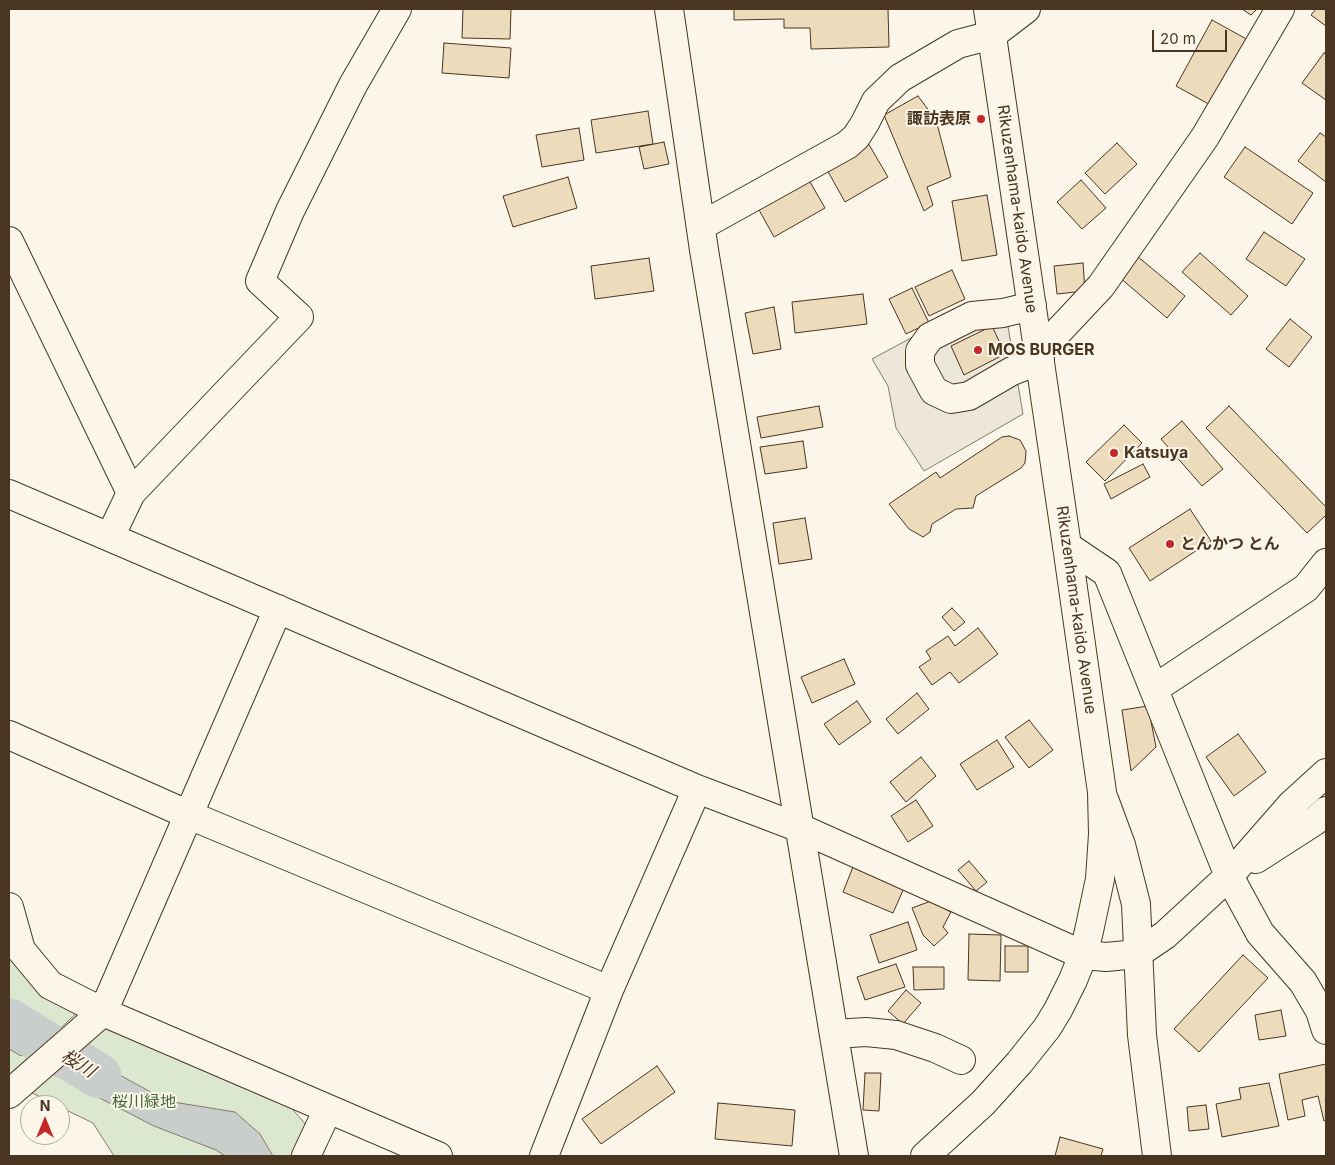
<!DOCTYPE html>
<meta charset="utf-8">
<style>
body{margin:0}
#map{position:relative;width:1335px;height:1165px;overflow:hidden;background:#fbf6e9;font-family:Inter,sans-serif}
canvas{display:block}
.frame{position:absolute;inset:0;border:10px solid #4a3520;pointer-events:none}
.north{position:absolute;left:20px;top:1095px;width:50px;height:50px;box-sizing:border-box;background:#fbf6e9;border:1px solid #b4a999;border-radius:50%;rotate:0deg;font-size:14px;font-weight:700;line-height:20px;text-align:center;color:#4a3520}
.north::after{content:'';display:block;margin:auto;width:18px;height:22px;background:#c62828;clip-path:polygon(50% 0,100% 100%,50% 72%,0 100%)}
.scale{position:absolute;left:1152px;top:30px;width:75px;height:22px;box-sizing:border-box;border:2px solid #4a3520;border-top:0;padding-left:6px;font-size:15px;line-height:18px;white-space:nowrap;color:#4a3520;-webkit-text-stroke:4px #fbf6e9;paint-order:stroke}
</style>
<div id="map">
<canvas width="1335" height="1165"></canvas>
<div class="frame"></div>
<div class="north">N</div>
<div class="scale">20 m</div>
</div>
<script>
const ctx = document.querySelector('canvas').getContext('2d');
ctx.lineJoin = 'round';
function fill(path, color) {
  ctx.fillStyle = color;
  ctx.fill(path, 'evenodd');
}
function toPath(rows) {
  const path = new Path2D();
  for (const r of rows) {
    path.moveTo(r[0], r[1]);
    for (let i = 2; i < r.length; i += 2) path.lineTo(r[i], r[i + 1]);
  }
  return path;
}
function strokePath(path, color, width, dash) {
  ctx.strokeStyle = color;
  ctx.lineWidth = width;
  ctx.lineCap = dash ? 'butt' : 'round';
  ctx.setLineDash(dash || []);
  ctx.stroke(path);
}
function drawText(font, color, halo, rows, align = 'center') {
  ctx.font = font + ' Inter,"Noto Sans JP",sans-serif';
  ctx.lineWidth = 4;
  ctx.setLineDash([]);
  ctx.textBaseline = 'middle';
  ctx.strokeStyle = halo;
  ctx.fillStyle = color;
  for (const [text, x, y, turn = 0] of rows) {
    ctx.save();
    ctx.translate(x, y);
    ctx.rotate((+turn || 0) * Math.PI / 180);
    ctx.textAlign = isNaN(turn) ? turn : align;
    if (halo) ctx.strokeText(text, 0, 0);
    ctx.fillText(text, 0, 0);
    ctx.restore();
  }
}
const green = toPath([
 [9,940,77,1013,9,1075,9,940],
 [101,1024,287,1103,309,1128,298,1156,114,1156,93,1123,60,1107,60,1105,57,1105,26,1090,101,1024]
]);
const parking = toPath([
 [1004,303,1023,414,924,471,896,428,888,386,872,359,974,304,1004,303]
]);
const water = toPath([
 [9,1011,46,1034,21,1056,9,1049,9,1011],
 [74,1050,167,1101,235,1112,260,1134,273,1156,225,1156,216,1150,154,1126,49,1072,74,1050]
]);
const river = toPath([
 [9,1021,99,1076]
]);
const building = toPath([
 [463,9,511,9,510,39,462,38,463,9],
 [734,9,888,9,889,47,811,49,810,28,784,28,784,19,734,20,734,9],
 [1242,9,1257,9,1251,15,1242,9],
 [1316,9,1326,9,1326,26,1311,15,1316,9],
 [1212,20,1250,41,1214,107,1176,86,1212,20],
 [444,43,511,48,509,78,442,73,444,43],
 [1324,53,1326,54,1326,100,1302,83,1324,53],
 [918,96,936,120,951,177,927,187,933,205,924,211,884,115,918,96],
 [648,111,653,144,596,153,591,120,648,111],
 [579,128,584,160,542,167,536,135,579,128],
 [1320,133,1326,137,1326,182,1298,161,1320,133],
 [664,142,669,164,644,169,639,147,664,142],
 [868,143,888,177,845,202,826,168,868,143],
 [1117,143,1137,164,1105,194,1085,173,1117,143],
 [1245,147,1313,193,1292,224,1224,177,1245,147],
 [568,177,577,208,513,227,503,196,568,177],
 [809,180,825,208,774,237,758,208,809,180],
 [1081,180,1106,208,1082,229,1057,202,1081,180],
 [987,195,997,255,962,261,952,201,987,195],
 [1264,232,1305,259,1286,286,1246,259,1264,232],
 [1200,253,1248,296,1231,315,1182,272,1200,253],
 [1137,256,1185,296,1167,318,1119,277,1137,256],
 [649,258,654,291,595,299,591,266,649,258],
 [1083,263,1085,291,1057,294,1054,266,1083,263],
 [952,270,965,299,929,316,915,287,952,270],
 [912,288,929,323,906,334,889,299,912,288],
 [863,294,867,324,795,333,792,302,863,294],
 [774,307,781,349,753,354,745,313,774,307],
 [1290,319,1312,337,1289,367,1266,349,1290,319],
 [992,326,1005,354,964,375,951,346,992,326],
 [819,406,823,427,761,438,757,417,819,406],
 [1229,406,1326,507,1326,515,1307,533,1206,428,1229,406],
 [1182,421,1223,469,1202,486,1161,439,1182,421],
 [1124,425,1142,443,1105,481,1086,462,1124,425],
 [1009,436,1020,440,1026,451,1025,463,1021,468,976,496,973,508,956,509,932,524,930,532,923,537,909,529,889,504,936,472,940,478,1002,437,1009,436],
 [803,441,807,468,765,474,760,447,803,441],
 [1143,464,1150,477,1111,499,1104,484,1143,464],
 [1190,509,1211,541,1150,581,1129,548,1190,509],
 [805,518,812,559,779,564,773,523,805,518],
 [952,608,965,622,954,631,942,617,952,608],
 [978,628,998,654,959,683,950,672,932,685,919,667,931,659,926,651,948,636,955,646,978,628],
 [844,659,855,684,812,703,801,677,844,659],
 [917,693,929,709,898,734,886,719,917,693],
 [857,701,871,722,839,745,824,724,857,701],
 [1148,706,1156,747,1131,771,1122,710,1148,706],
 [1029,720,1053,750,1029,768,1005,737,1029,720],
 [1238,734,1266,772,1234,796,1206,757,1238,734],
 [997,740,1014,767,977,790,960,764,997,740],
 [921,757,936,776,906,802,890,782,921,757],
 [916,800,933,826,908,842,891,816,916,800],
 [969,861,987,882,976,891,958,870,969,861],
 [853,867,904,888,893,913,843,892,853,867],
 [931,901,951,912,943,927,948,933,934,946,923,935,912,908,931,901],
 [908,922,917,950,879,963,870,935,908,922],
 [969,934,1001,935,1000,981,968,980,969,934],
 [1005,946,1028,946,1028,972,1005,972,1005,946],
 [1243,955,1268,978,1199,1052,1174,1029,1243,955],
 [896,964,905,987,865,1000,857,977,896,964],
 [913,967,944,967,944,989,914,990,913,967],
 [906,990,921,1003,903,1024,888,1011,906,990],
 [1281,1010,1286,1036,1259,1040,1255,1015,1281,1010],
 [1326,1064,1326,1120,1324,1121,1318,1096,1302,1100,1305,1116,1288,1120,1279,1074,1326,1064],
 [657,1066,675,1092,601,1144,582,1119,657,1066],
 [865,1073,881,1073,879,1111,863,1110,865,1073],
 [1269,1083,1279,1126,1222,1137,1216,1104,1241,1099,1239,1088,1269,1083],
 [718,1103,795,1110,792,1146,715,1139,718,1103],
 [1206,1105,1209,1129,1189,1131,1187,1107,1206,1105],
 [1060,1137,1103,1149,1101,1156,1055,1156,1060,1137]
]);
const minor = toPath([
 [669,9,704,250,854,1156],
 [701,226,847,145,856,137,865,123,876,101,900,78,958,44,992,35,1026,9],
 [9,241,131,493],
 [1032,306,1003,313,972,316,930,337,920,351,920,365,934,391,951,399,969,396,1012,371,1040,360],
 [1039,352,1101,286,1205,137,1280,9],
 [9,494,697,789,800,828,1083,955],
 [110,537,131,493,299,317,260,281,290,211,353,85,397,9],
 [1067,546,1107,573,1229,876,1260,933,1303,982,1320,1011,1326,1030],
 [1154,689,1306,588,1326,563],
 [9,735,189,815,609,990],
 [1104,799,1121,845,1136,904,1142,1035,1157,1156],
 [9,907,21,950,50,985,103,1012,438,1156],
 [834,1034,866,1032,896,1035,935,1048,961,1060],
 [9,1094,103,1012,278,609],
 [306,1156,328,1109],
 [544,1156,609,990,697,789]
]);
const major = toPath([
 [1256,859,1315,821,1326,811],
 [1083,955,1106,957,1137,954,1165,935,1229,876,1292,804,1326,773]
]);
const highway = toPath([
 [925,1156,983,1103,1019,1063,1047,1028,1058,1010,1073,980,1083,955,1089,931,1100,879,1103,834,1102,792,1067,546,988,9]
]);
const markers = [
 [981,119,5,"#c62828"],
 [978,350,5,"#c62828"],
 [1114,453,5,"#c62828"],
 [1170,544,5,"#c62828"]
];
const poiNames = [
 ["諏訪表原",971,119,"right"],
 ["MOS BURGER",988,350],
 ["Katsuya",1124,453],
 ["とんかつ とん",1180,544]
];
const streetNames = [
 ["Rikuzenhama-kaido Avenue",1017,209,82],
 ["Rikuzenhama-kaido Avenue",1076,610,82]
];
const parkNames = [
 ["桜川緑地",144,1102]
];
const waterNames = [
 ["桜川",78,1064,32]
];
fill(green, '#dce7d0');
strokePath(green, '#887966', 1);
fill(parking, '#ede7d9');
strokePath(parking, '#887966', 1);
fill(water, '#c9cecd');
strokePath(water, '#887966', 1);
strokePath(river, '#c9cecd', 45);
fill(building, '#ecdcbc');
strokePath(building, '#4a3520', 1);
strokePath(minor, '#4a3520', 30);
strokePath(major, '#4a3520', 30);
strokePath(highway, '#4a3520', 30);
strokePath(minor, '#fbf6e9', 28);
strokePath(major, '#fbf6e9', 28);
strokePath(highway, '#fbf6e9', 28);
for (const [x, y, r, color] of markers) {
  const dot = new Path2D();
  dot.arc(x, y, r, 0, 2 * Math.PI);
  ctx.fillStyle = color;
  ctx.fill(dot);
  strokePath(dot, '#fbf6e9', 2);
}
drawText('bold 16px', '#4a3520', '#fbf6e9', poiNames, 'left');
drawText('16px', '#4a3520', '#fbf6e9', streetNames);
drawText('16px', '#436837', '#fbf6e9', parkNames);
drawText('italic 18px', '#4a3520', '#fbf6e9', waterNames);
</script>
